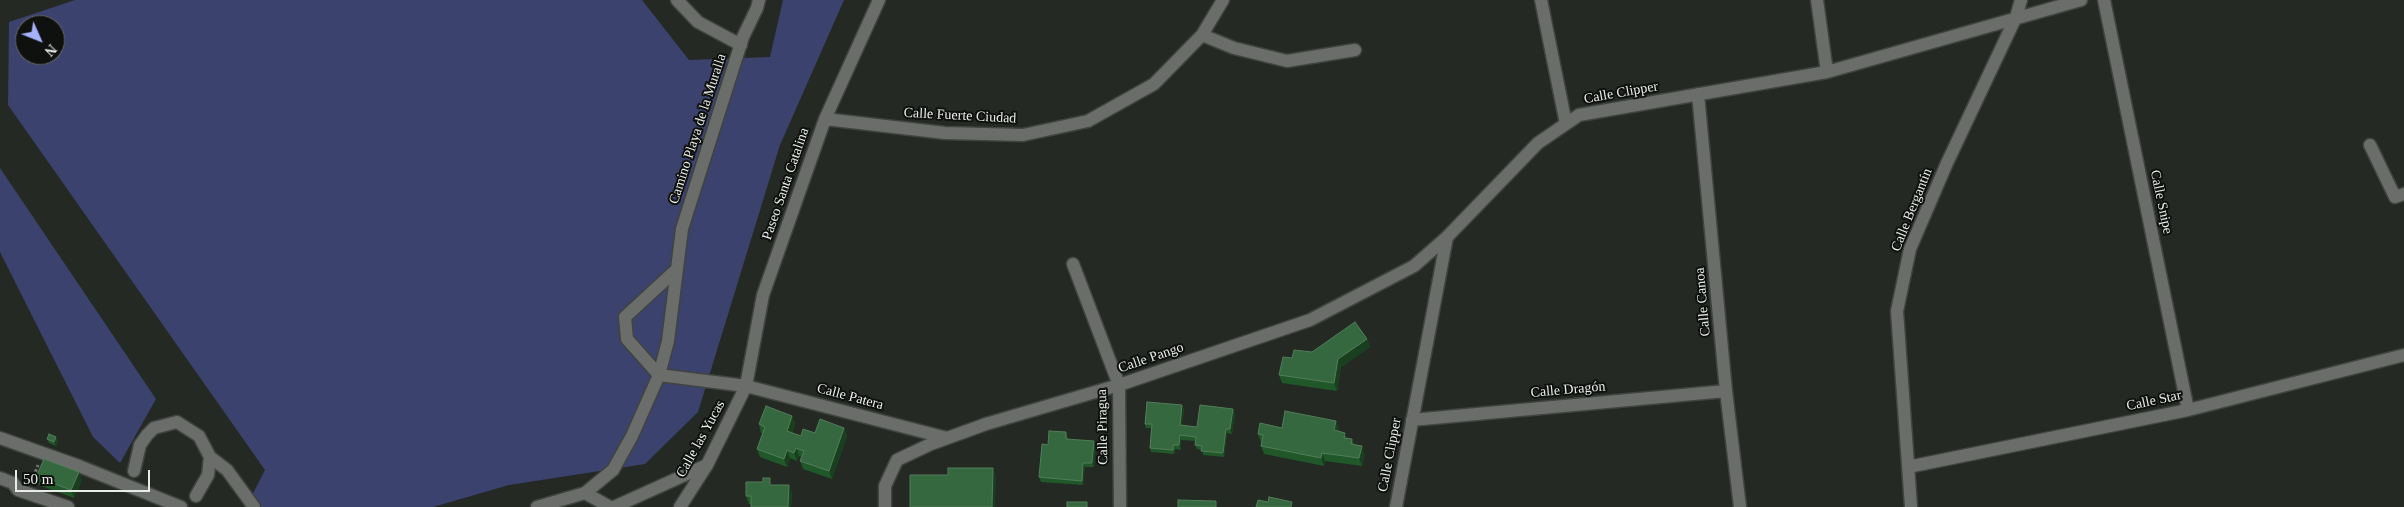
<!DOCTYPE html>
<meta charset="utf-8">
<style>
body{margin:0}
#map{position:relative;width:2404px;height:507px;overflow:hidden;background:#242924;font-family:"Times New Roman",serif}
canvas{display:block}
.north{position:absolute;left:15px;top:15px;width:50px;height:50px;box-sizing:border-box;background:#0f110f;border:1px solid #666966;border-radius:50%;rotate:134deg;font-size:14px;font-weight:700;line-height:20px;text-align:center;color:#e8ece8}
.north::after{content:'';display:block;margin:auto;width:18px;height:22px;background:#a6b1fc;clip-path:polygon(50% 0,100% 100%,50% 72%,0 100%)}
.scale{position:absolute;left:15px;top:470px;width:135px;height:22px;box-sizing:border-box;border:2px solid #e8ece8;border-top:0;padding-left:6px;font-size:15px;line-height:18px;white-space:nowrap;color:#e8ece8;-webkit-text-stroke:4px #0f110f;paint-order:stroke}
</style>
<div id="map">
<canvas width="2404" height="507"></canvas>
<div class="north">N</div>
<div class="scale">50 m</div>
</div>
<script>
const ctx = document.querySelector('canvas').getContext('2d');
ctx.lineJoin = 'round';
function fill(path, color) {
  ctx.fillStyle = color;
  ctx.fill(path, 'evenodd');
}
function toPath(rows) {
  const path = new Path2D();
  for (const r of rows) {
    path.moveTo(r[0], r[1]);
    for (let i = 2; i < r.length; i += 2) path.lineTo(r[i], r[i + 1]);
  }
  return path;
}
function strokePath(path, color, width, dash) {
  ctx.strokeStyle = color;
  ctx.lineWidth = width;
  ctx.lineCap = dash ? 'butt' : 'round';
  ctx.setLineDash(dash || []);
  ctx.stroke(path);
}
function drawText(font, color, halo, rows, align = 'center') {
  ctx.font = font + ' "Times New Roman",serif';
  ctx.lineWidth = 4;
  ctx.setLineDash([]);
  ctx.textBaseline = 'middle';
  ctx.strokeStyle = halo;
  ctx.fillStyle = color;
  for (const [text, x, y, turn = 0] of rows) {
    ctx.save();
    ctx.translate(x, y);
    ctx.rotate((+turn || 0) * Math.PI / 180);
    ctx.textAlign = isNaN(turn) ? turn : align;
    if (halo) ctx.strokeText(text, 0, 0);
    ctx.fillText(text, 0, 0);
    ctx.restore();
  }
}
const green = toPath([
 [75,0,642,0,689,60,770,57,783,0,844,0,780,145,698,412,645,464,509,485,433,507,246,507,265,470,8,105,9,22],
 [25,25,55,25,55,55,25,55],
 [0,168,156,399,120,463,93,437,0,252]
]);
const path = toPath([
 [32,481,38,465]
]);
const minor = toPath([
 [677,0,698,22,741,45],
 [1541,0,1566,124],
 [1817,0,1827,72],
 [2104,0,2188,410],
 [1202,35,1234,48,1287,61,1355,50],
 [1698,94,1726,391,1740,507],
 [825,119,945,133,1023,135,1088,121,1154,84,1202,35,1223,0],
 [2370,145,2395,197,2404,194],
 [1073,264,1119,385,1120,507],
 [676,270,625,317,627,339,659,375,746,386,947,438],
 [1412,420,1726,391],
 [0,438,79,466,181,507],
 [210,457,227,470,254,507],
 [1908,467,2188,410,2404,355],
 [134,471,140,445,147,435,154,428,177,422,199,436,210,457,208,475,196,496],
 [0,478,13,483,18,490,68,507],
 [585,493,610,507],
 [537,507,585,493,613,470,632,436,659,375,668,341,682,229,743,37,757,8,759,0],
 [614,507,707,465],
 [680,507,707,465,746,386,763,295,825,119,879,0],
 [885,507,885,486,897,460,931,444,986,424,1119,385,1310,320,1414,266,1447,237,1538,143,1579,115,1827,72,2081,0],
 [1396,507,1447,237],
 [1911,507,1897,311,1910,249,1947,163,2016,17,2021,0]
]);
const wall = toPath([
 [1367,339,1370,347,1341,367,1337,391,1282,383,1279,375,1292,358,1312,352],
 [1182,405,1184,410,1182,425,1197,427,1233,409,1235,413,1232,434,1227,433,1224,457,1203,455,1202,450,1197,449,1195,445,1196,441,1181,440,1181,450,1175,449,1174,454,1151,452,1150,448,1151,428,1146,428,1145,424],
 [792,416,795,424,792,433,801,436,844,428,847,436,832,479,803,469,800,461,802,457,799,456,797,461,790,458,787,467,760,457,757,449,763,433,761,433,759,424],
 [1336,421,1339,429,1338,431,1348,438,1352,439,1354,444,1365,454,1362,466,1325,461,1324,466,1264,454,1261,446,1262,442,1261,442,1258,434,1282,428],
 [1066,432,1068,439,1096,445,1094,467,1085,467,1083,485,1041,482,1039,477],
 [56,437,58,441,56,446,49,443,47,439],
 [36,477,82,480,74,498,39,485],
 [773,485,792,493,791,507,751,507,751,504,749,504,746,496]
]);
const shadedWall = toPath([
 [1367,339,1370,347,1341,367,1337,391,1334,383,1338,359],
 [1182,405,1184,410,1182,429,1180,425],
 [1233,409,1235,413,1232,434,1230,429],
 [792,416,795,424,790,439,787,431],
 [1336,421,1339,429,1337,439,1334,430],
 [844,428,847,436,832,479,829,471],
 [1226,429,1227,433,1224,457,1223,453],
 [1180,435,1181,440,1181,450,1179,445],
 [56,437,58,441,56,446,54,442],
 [1094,441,1096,445,1094,467,1092,463],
 [1362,446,1365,454,1362,466,1359,458],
 [796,448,799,456,797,461,794,453],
 [787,450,790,458,787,467,784,459],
 [1322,453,1325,461,1324,466,1321,458],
 [1083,463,1085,467,1083,485,1082,481],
 [993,468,996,476,995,507,992,507],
 [79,472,82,480,74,498,71,490],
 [789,485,792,493,791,507,788,507]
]);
const building = toPath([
 [1355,322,1367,339,1338,359,1334,383,1279,375,1283,357,1292,358,1294,350,1312,352,1355,322],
 [1147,402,1182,405,1180,425,1197,427,1200,405,1233,409,1230,429,1226,429,1223,453,1201,451,1202,446,1195,445,1196,437,1180,435,1179,445,1173,445,1173,450,1150,448,1152,424,1145,424,1147,402],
 [766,406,792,416,787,431,801,436,803,429,815,433,820,419,844,428,829,471,800,461,804,451,796,448,794,453,787,450,784,459,757,449,765,427,759,424,766,406],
 [1285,411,1336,421,1334,430,1345,433,1344,438,1352,439,1351,444,1362,446,1359,458,1322,453,1321,458,1261,446,1263,435,1258,434,1260,423,1282,428,1285,411],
 [1049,431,1066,432,1066,439,1094,441,1092,463,1083,463,1082,481,1039,477,1042,444,1048,445,1049,431],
 [49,434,56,437,54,442,47,439,49,434],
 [44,459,79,472,71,490,36,477,44,459],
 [948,468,993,468,992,507,910,507,910,475,948,475,948,468],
 [763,478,770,478,770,485,789,485,788,507,751,507,751,496,746,496,746,482,763,482,763,478],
 [1269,497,1292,502,1291,507,1256,507,1258,500,1268,502,1269,497],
 [1178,500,1216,501,1216,507,1178,507,1178,500],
 [1067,502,1087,502,1087,507,1067,507,1067,502]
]);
const streetNames = [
 ["Calle Clipper",1621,93,-10],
 ["Calle Fuerte Ciudad",960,116,3],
 ["Camino Playa de la Muralla",698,129,-72],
 ["Paseo Santa Catalina",786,184,-71],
 ["Calle Snipe",2161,202,78],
 ["Calle Bergantín",1912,210,-68],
 ["Calle Canoa",1703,302,-95],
 ["Calle Pango",1151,358,-19],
 ["Calle Dragón",1568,390,-5],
 ["Calle Patera",850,397,15],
 ["Calle Star",2154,401,-12],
 ["Calle Piragua",1103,427,-91],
 ["Calle las Yucas",701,439,-61],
 ["Calle Clipper",1390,455,-79]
];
fill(green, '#3c426e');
strokePath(minor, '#3f443f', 15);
strokePath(path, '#757a75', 3, [2.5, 2.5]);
strokePath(minor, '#6b6d6b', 12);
fill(wall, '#21582a');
fill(shadedWall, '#193f1f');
fill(building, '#36683f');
strokePath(building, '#527d59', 1);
drawText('14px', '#e8ece8', '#0f110f', streetNames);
</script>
